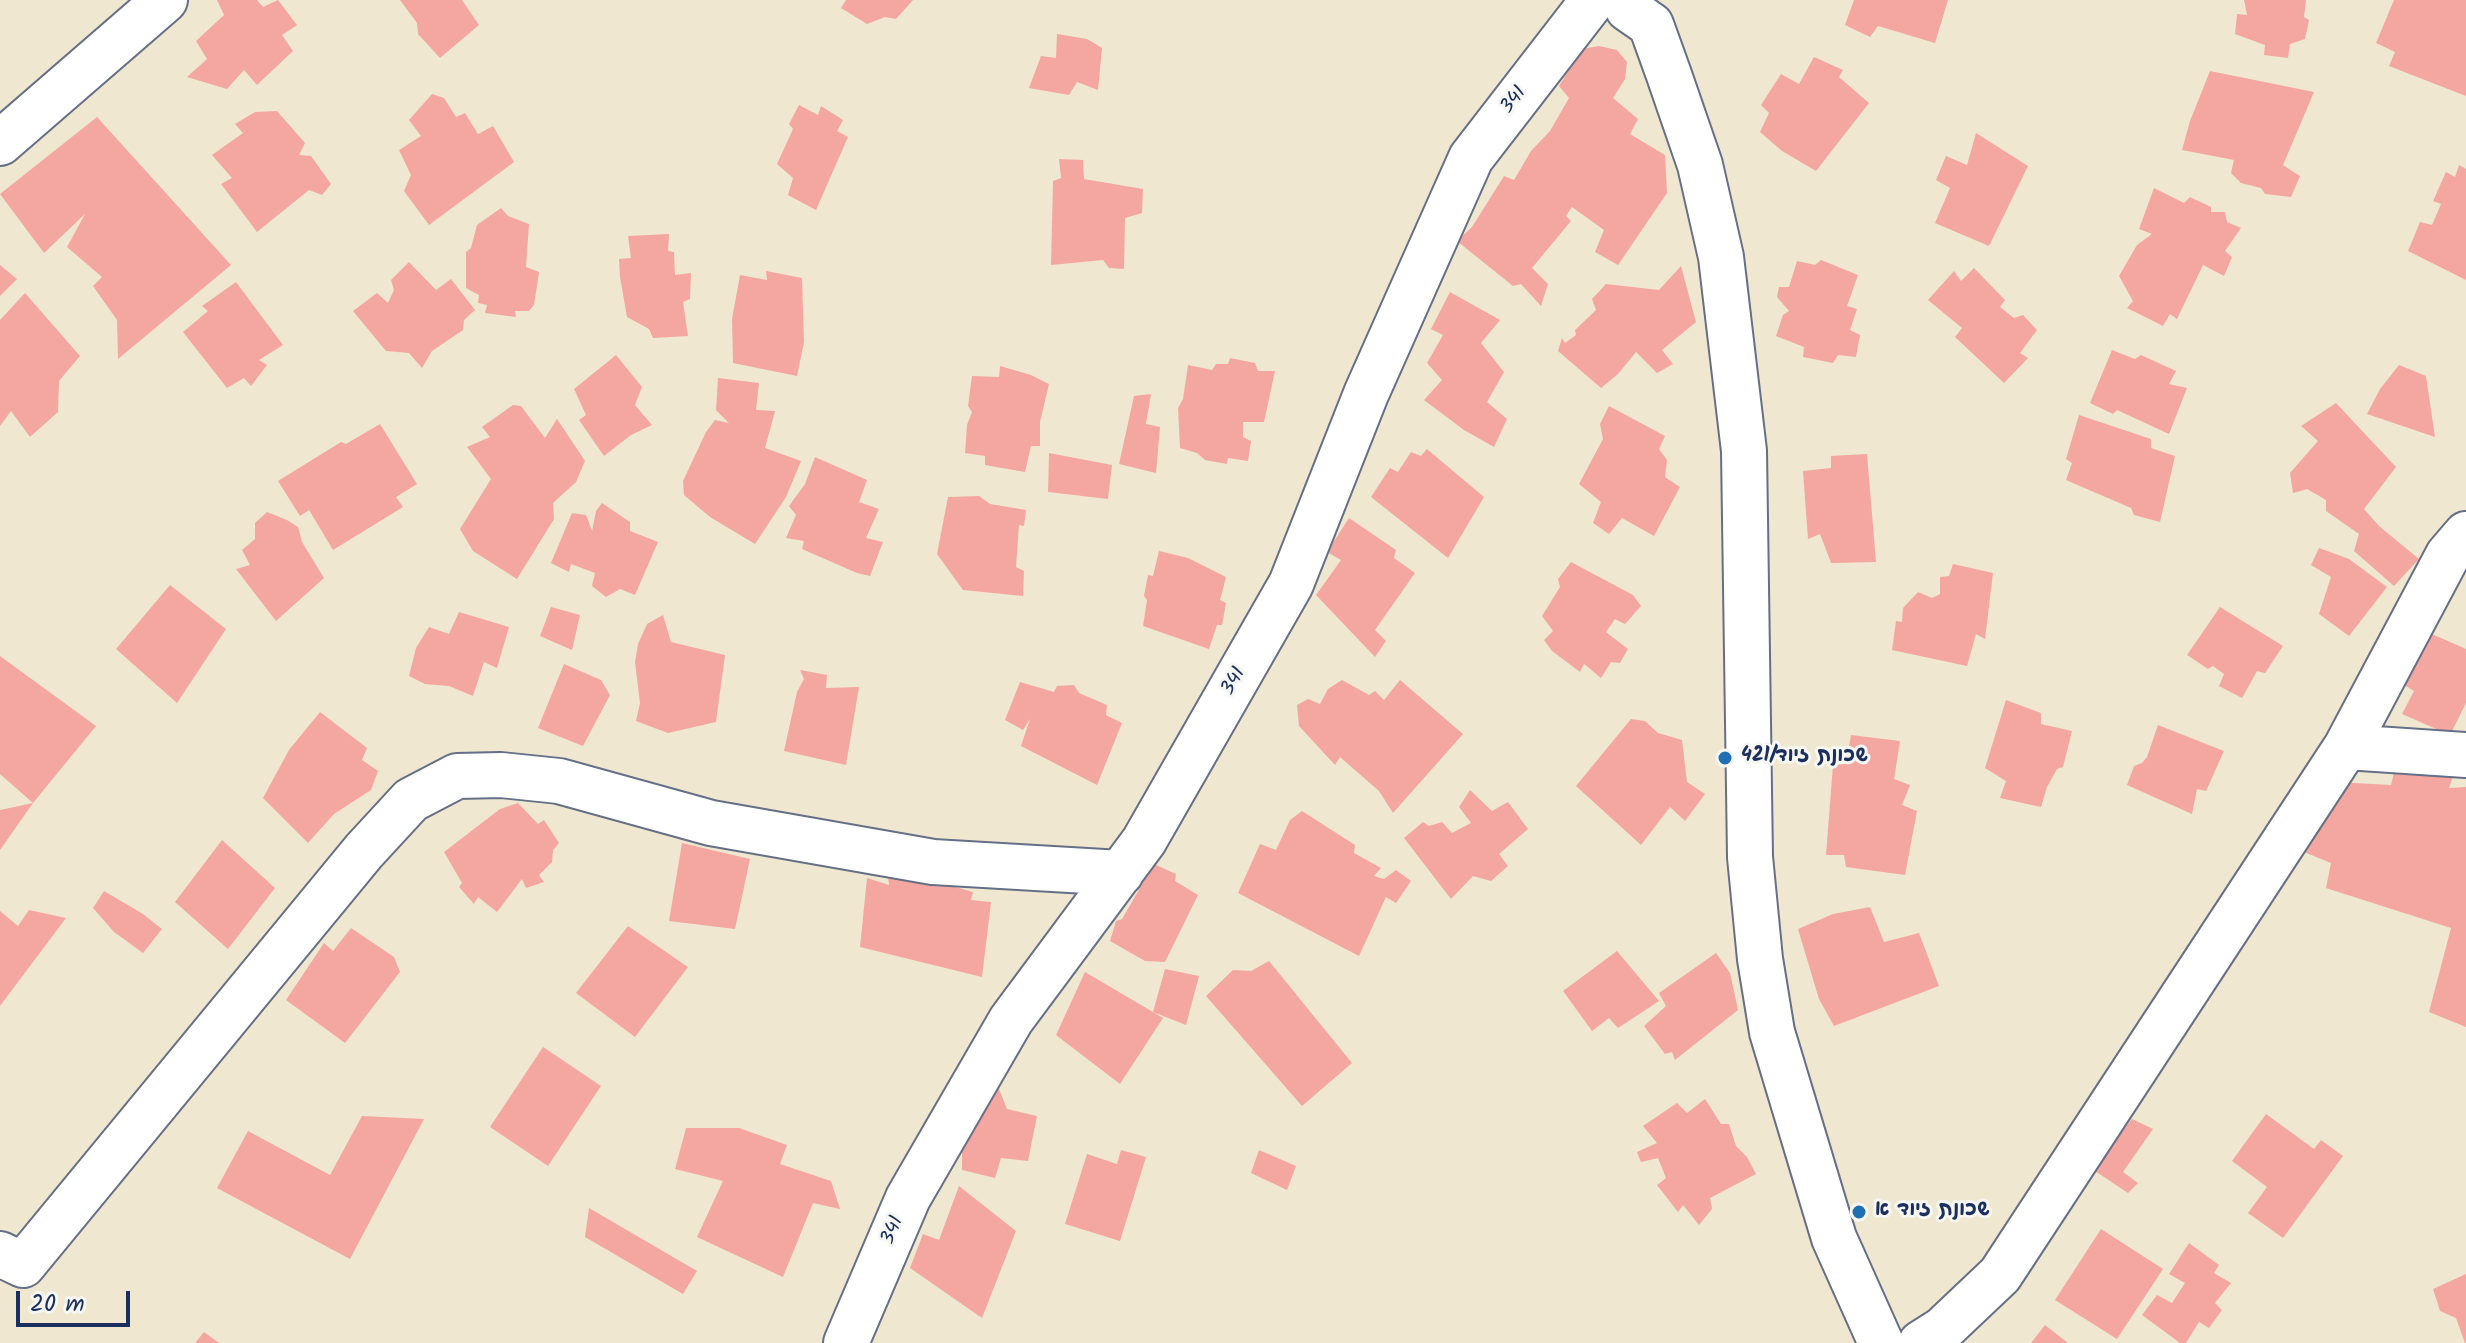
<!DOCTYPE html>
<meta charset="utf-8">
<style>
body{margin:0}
#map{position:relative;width:2466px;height:1343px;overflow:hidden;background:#efe7d0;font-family:Kalam,sans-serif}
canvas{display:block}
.scale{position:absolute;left:16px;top:1291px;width:114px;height:36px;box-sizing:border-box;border:4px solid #1b2f5e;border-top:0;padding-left:10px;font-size:24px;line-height:28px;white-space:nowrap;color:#1b2f5e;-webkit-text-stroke:6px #f6f6f2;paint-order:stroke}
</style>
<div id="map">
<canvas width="2466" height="1343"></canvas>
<div class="scale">20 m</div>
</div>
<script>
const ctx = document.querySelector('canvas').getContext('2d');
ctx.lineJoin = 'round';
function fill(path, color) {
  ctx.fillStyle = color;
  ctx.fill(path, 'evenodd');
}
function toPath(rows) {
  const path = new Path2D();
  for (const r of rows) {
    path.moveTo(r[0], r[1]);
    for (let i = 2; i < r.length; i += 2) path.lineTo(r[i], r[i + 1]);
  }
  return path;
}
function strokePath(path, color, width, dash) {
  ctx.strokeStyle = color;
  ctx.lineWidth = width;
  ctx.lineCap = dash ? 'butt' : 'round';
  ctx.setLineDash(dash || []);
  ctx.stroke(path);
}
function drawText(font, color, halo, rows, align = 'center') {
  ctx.font = font + ' Kalam,"Playpen Sans Hebrew",sans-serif';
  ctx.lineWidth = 6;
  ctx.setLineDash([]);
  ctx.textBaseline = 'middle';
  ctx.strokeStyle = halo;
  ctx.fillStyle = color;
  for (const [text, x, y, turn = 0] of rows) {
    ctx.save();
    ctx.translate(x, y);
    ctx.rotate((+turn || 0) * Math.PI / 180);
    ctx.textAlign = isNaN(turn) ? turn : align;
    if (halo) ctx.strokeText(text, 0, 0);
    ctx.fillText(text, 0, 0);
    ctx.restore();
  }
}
const building = toPath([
 [217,0,257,0,263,7,278,0,297,25,282,35,293,51,257,85,244,70,227,89,187,77,207,59,196,41,224,15],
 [400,0,462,0,479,25,440,58,418,34,417,23],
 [846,0,913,0,896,19,885,17,867,24,841,8],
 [1854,0,1948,0,1935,43,1878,26,1870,37,1845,25],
 [2244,0,2306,0,2304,17,2309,20,2305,39,2290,44,2288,58,2264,55,2265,45,2235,34,2237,14,2247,15],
 [2394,0,2466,0,2466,96,2389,66,2395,52,2376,43],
 [1057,34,1087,39,1102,48,1098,90,1077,82,1069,95,1029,88,1041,56,1056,58],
 [1599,46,1617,50,1627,62,1625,79,1613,98,1638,119,1630,134,1665,155,1667,193,1618,265,1595,252,1604,230,1572,207,1566,216,1571,221,1532,268,1548,284,1541,306,1521,284,1513,286,1457,241,1472,227,1504,176,1514,180,1531,151,1550,131,1569,98,1559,86,1582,49],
 [1814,57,1843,70,1839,77,1869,103,1816,171,1782,151,1760,132,1769,113,1761,105,1781,74,1799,84],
 [2210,71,2314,92,2283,165,2300,176,2291,197,2265,194,2261,188,2241,183,2231,173,2234,160,2182,150,2190,121],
 [432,94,444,98,456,117,465,113,478,134,493,126,514,162,429,225,404,191,411,175,399,150,421,136,409,120],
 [799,105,818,115,821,106,843,120,837,131,848,137,816,210,788,195,793,178,777,164,793,129,789,124],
 [277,111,305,143,299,155,311,156,331,184,322,195,309,190,257,232,221,184,232,178,212,155,243,133,235,124,255,112],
 [97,117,231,265,118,359,117,320,93,286,102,277,67,247,85,214,44,253,0,194],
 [1976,133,2028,166,1989,246,1935,223,1950,188,1936,180,1946,156,1967,165],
 [1059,159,1083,160,1084,179,1143,189,1142,213,1125,218,1124,269,1109,268,1103,260,1051,265,1053,181,1061,178],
 [2459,165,2466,169,2466,280,2408,251,2420,222,2432,225,2441,204,2433,201,2446,172,2455,177],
 [2154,188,2184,203,2190,197,2211,207,2211,212,2225,212,2227,222,2241,228,2225,251,2232,257,2224,276,2203,265,2177,319,2170,314,2163,326,2127,308,2133,301,2119,276,2137,245,2152,234,2139,229],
 [501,208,508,216,529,224,526,267,539,272,534,305,529,311,515,311,516,317,485,313,487,305,478,303,479,295,466,288,466,252,471,248,477,225],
 [669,234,668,251,674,252,675,275,691,273,690,299,683,302,688,336,653,338,649,329,627,317,620,277,619,259,631,258,628,236],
 [1821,260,1858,275,1847,306,1857,309,1850,330,1860,335,1856,357,1838,355,1833,363,1803,357,1804,347,1776,336,1783,315,1789,311,1777,297,1779,287,1789,287,1797,261,1815,265],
 [409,262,436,290,451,279,475,310,464,320,463,330,432,351,422,368,409,353,386,351,353,311,377,293,388,303,394,290,391,280],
 [0,265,17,279,0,296],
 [1681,266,1696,322,1662,350,1673,364,1657,373,1636,352,1618,374,1601,388,1558,351,1562,338,1565,343,1576,335,1575,330,1596,310,1592,299,1606,284,1659,290],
 [1974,268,2005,300,2000,307,2014,318,2023,315,2037,330,2020,353,2028,358,2004,383,1955,337,1962,328,1928,300,1954,271,1961,281],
 [766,271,802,278,804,342,797,376,733,363,732,319,740,275,767,280],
 [236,282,283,345,259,360,267,365,251,386,244,378,227,388,183,332,208,311,202,306],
 [1450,292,1500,320,1481,343,1504,372,1487,402,1507,419,1494,447,1464,430,1424,400,1442,380,1427,363,1443,335,1431,329],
 [25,293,80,356,59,381,58,412,30,437,11,411,0,426,0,320],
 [2112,350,2135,359,2141,355,2176,371,2169,384,2187,388,2169,434,2117,410,2113,414,2090,403],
 [616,355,642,387,635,405,652,425,631,435,604,456,579,420,586,415,574,389],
 [1230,358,1255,363,1258,371,1275,371,1264,422,1243,422,1243,437,1251,441,1248,461,1228,458,1227,464,1205,460,1197,453,1180,448,1178,408,1183,399,1188,365,1212,370,1216,364,1228,364],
 [2399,365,2426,376,2435,437,2367,414,2380,389],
 [1000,366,1031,375,1049,384,1040,422,1040,446,1031,446,1025,472,985,465,985,456,965,453,967,425,972,412,968,406,972,376,999,377],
 [718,378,759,383,756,410,775,411,765,448,801,461,786,497,755,544,710,517,684,495,683,481,706,432,715,420,729,423,716,410],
 [1151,394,1146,424,1160,427,1156,473,1119,464,1134,396],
 [2336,403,2396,467,2364,509,2379,526,2419,559,2394,586,2354,551,2359,534,2326,511,2326,500,2307,489,2293,493,2290,473,2318,441,2301,426],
 [513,405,521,406,545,438,557,419,585,461,576,482,553,503,554,519,517,579,473,551,460,529,491,479,467,447,490,437,482,427],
 [1609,406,1665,436,1659,449,1667,460,1665,477,1680,487,1654,536,1622,518,1609,534,1593,523,1601,502,1579,484,1603,439,1600,424],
 [2079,415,2151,439,2151,448,2175,456,2160,522,2134,515,2131,508,2066,480,2072,463,2066,459],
 [380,424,417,484,396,497,403,507,333,550,309,510,300,516,278,481,341,442,346,444],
 [1427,449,1484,497,1448,558,1371,497,1390,468,1398,472,1411,452,1421,456],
 [1049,453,1112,465,1108,499,1048,492],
 [1867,454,1876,562,1831,563,1820,534,1808,539,1803,471,1831,468,1831,456],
 [815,457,867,480,859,502,879,509,866,538,883,542,870,576,857,573,802,549,804,541,786,538,796,515,789,506,805,484],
 [979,496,990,504,1026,510,1024,526,1019,525,1016,567,1024,571,1023,596,963,590,937,554,948,497],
 [602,503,630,522,630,531,658,542,635,595,620,589,606,597,592,586,595,573,571,564,569,572,551,563,572,513,586,515,592,531,596,511],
 [267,512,287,520,298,527,302,542,324,578,276,621,236,569,250,565,242,550,255,539,255,523],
 [1349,518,1396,550,1394,558,1415,573,1375,630,1386,641,1375,657,1316,595,1341,560,1327,552],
 [2319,548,2349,559,2387,587,2349,636,2319,614,2331,577,2311,565],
 [1159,551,1188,558,1226,577,1220,600,1226,603,1222,625,1217,625,1209,649,1143,626,1147,600,1144,596,1148,575,1153,576],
 [1571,562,1633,595,1641,606,1625,624,1615,619,1606,632,1628,649,1620,663,1611,662,1601,678,1584,664,1580,672,1552,651,1544,640,1553,631,1542,616,1560,587,1558,579],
 [1953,564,1993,573,1985,639,1976,634,1967,666,1892,650,1896,621,1902,622,1903,608,1918,592,1932,598,1940,594,1940,577,1949,576],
 [170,585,226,629,177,703,116,649],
 [551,607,580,615,572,650,540,636],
 [2220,607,2283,646,2265,673,2257,671,2242,698,2219,686,2224,674,2213,666,2208,669,2187,655],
 [459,612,509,627,497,668,484,662,473,696,449,686,425,684,409,676,416,648,429,627,449,634],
 [663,615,671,642,725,655,716,722,668,733,636,721,640,703,635,662,638,644,647,624],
 [2425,631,2466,649,2466,703,2450,735,2402,714,2414,691,2401,683],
 [0,656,96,726,33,803,0,774],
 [564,664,601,680,610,695,583,746,538,728],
 [800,670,827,675,826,688,859,687,846,765,784,751,797,692,804,679],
 [1342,680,1369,695,1375,691,1384,700,1400,680,1463,734,1393,813,1379,791,1340,757,1335,765,1299,726,1297,705,1308,699,1320,704,1328,689],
 [1020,682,1054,692,1057,686,1074,685,1079,693,1107,705,1106,715,1122,723,1097,785,1021,746,1030,719,1023,730,1005,720],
 [2006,700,2041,713,2041,724,2072,731,2063,767,2057,769,2047,787,2041,807,2000,798,2006,781,1985,768],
 [320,712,367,748,362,760,378,771,371,790,334,814,308,843,263,798,289,750],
 [1631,719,1645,721,1658,733,1682,740,1687,782,1705,794,1685,821,1670,807,1641,845,1576,786],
 [2158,725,2224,751,2206,791,2197,789,2192,814,2127,785,2134,766,2142,763,2147,757],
 [1851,735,1900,741,1894,779,1910,785,1902,805,1917,811,1905,875,1846,867,1844,855,1826,855,1833,765,1846,764],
 [2396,764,2455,770,2449,788,2466,787,2466,1027,2429,1012,2451,928,2326,888,2331,863,2294,848,2336,782,2391,785],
 [1470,790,1492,811,1508,802,1528,829,1499,854,1508,866,1491,881,1473,876,1451,899,1404,838,1423,822,1429,826,1442,822,1452,833,1471,823,1459,807],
 [33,803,0,850,0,810],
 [518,803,538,824,544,820,559,843,553,850,552,862,539,875,544,882,526,888,522,879,497,912,478,897,474,904,459,887,462,883,444,852,500,809],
 [1302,811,1355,845,1354,853,1381,868,1374,876,1384,879,1396,870,1411,881,1396,903,1386,897,1359,956,1238,893,1260,844,1276,850,1290,820],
 [222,840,275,888,228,949,175,902],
 [682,843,750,859,735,929,669,921],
 [1154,864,1176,874,1175,881,1198,895,1165,962,1145,961,1110,941,1116,921,1122,919],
 [916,871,948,876,948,885,973,892,971,900,991,902,982,977,860,947,867,878,889,885,888,877,916,883],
 [104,891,143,914,162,929,143,953,114,932,93,908],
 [1870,907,1884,942,1919,933,1939,986,1834,1026,1819,999,1798,929,1833,914],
 [29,910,66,918,0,1006,0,911,18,926],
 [628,926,688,967,635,1037,576,993],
 [351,928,394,957,400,972,345,1043,286,1000,324,943,333,951],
 [1617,951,1659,1001,1618,1028,1609,1018,1592,1031,1563,991],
 [1716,953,1730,973,1738,1010,1675,1060,1672,1052,1665,1054,1644,1026,1666,1006,1659,993],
 [1269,961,1352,1063,1302,1106,1206,996,1233,970,1251,971],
 [1165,969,1199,976,1186,1025,1153,1012,1163,1018,1120,1084,1056,1035,1085,972,1153,1012],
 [543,1047,601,1086,548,1166,490,1127],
 [999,1089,1007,1109,1037,1116,1028,1161,1001,1158,995,1178,962,1170,962,1141,982,1091],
 [1705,1099,1721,1124,1729,1124,1736,1146,1747,1157,1756,1174,1710,1198,1712,1209,1699,1225,1683,1205,1678,1212,1657,1185,1666,1178,1658,1158,1641,1162,1637,1152,1657,1143,1643,1126,1677,1103,1687,1113],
 [2266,1114,2314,1149,2321,1140,2343,1156,2283,1238,2248,1213,2267,1187,2232,1161],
 [362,1116,424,1119,350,1259,217,1188,248,1131,330,1175],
 [2132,1119,2153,1129,2123,1172,2138,1183,2128,1193,2092,1169],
 [686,1128,739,1128,787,1145,780,1164,831,1181,840,1209,813,1203,783,1277,697,1237,723,1181,675,1169],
 [1121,1150,1146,1157,1120,1241,1065,1224,1087,1154,1117,1164],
 [1259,1150,1296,1166,1287,1190,1251,1173],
 [959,1186,1016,1231,982,1318,910,1268,923,1234,939,1240],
 [589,1208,697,1271,683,1294,585,1237],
 [2101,1229,2163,1269,2117,1339,2055,1300],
 [2189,1243,2219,1265,2214,1273,2231,1283,2215,1303,2222,1310,2209,1328,2199,1322,2186,1343,2180,1343,2142,1315,2157,1295,2172,1303,2185,1283,2169,1274],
 [2466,1274,2466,1343,2465,1343,2456,1318,2440,1311,2433,1289],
 [2045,1325,2068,1343,2031,1343],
 [204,1332,219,1343,195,1343]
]);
const minor = toPath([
 [1628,9,1651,25,1669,75,1700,165,1721,257,1744,451,1750,857,1760,959,1772,1032,1834,1238,1881,1343],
 [0,143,165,0],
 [2346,747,2466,755],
 [0,1254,23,1265,364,851,411,800,457,776,501,775,559,781,711,823,933,862,1121,873],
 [846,1343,908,1198,1011,1020,1144,841,1291,584,1366,394,1471,158,1590,4],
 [1921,1343,1943,1329,2000,1275,2346,747,2448,555,2466,534]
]);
const markers = [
 [1725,758,8,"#1f6fb2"],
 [1859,1212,8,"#1f6fb2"]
];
const streetNames = [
 ["341",1515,101,-52],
 ["341",1235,682,-60],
 ["341",894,1231,-67]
];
const poiNames = [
 ["שכונת זיוד/421",1741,758],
 ["שכונת זיוד א",1875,1212]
];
fill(building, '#f4a7a0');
strokePath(minor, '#656f86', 48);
strokePath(minor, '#fff', 44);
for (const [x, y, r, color] of markers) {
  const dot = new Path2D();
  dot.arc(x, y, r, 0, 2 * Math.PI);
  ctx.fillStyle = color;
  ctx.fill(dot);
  strokePath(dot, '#f6f6f2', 3);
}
drawText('20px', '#1b2f5e', '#f6f6f2', streetNames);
drawText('bold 20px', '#1b2f5e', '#f6f6f2', poiNames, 'left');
</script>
